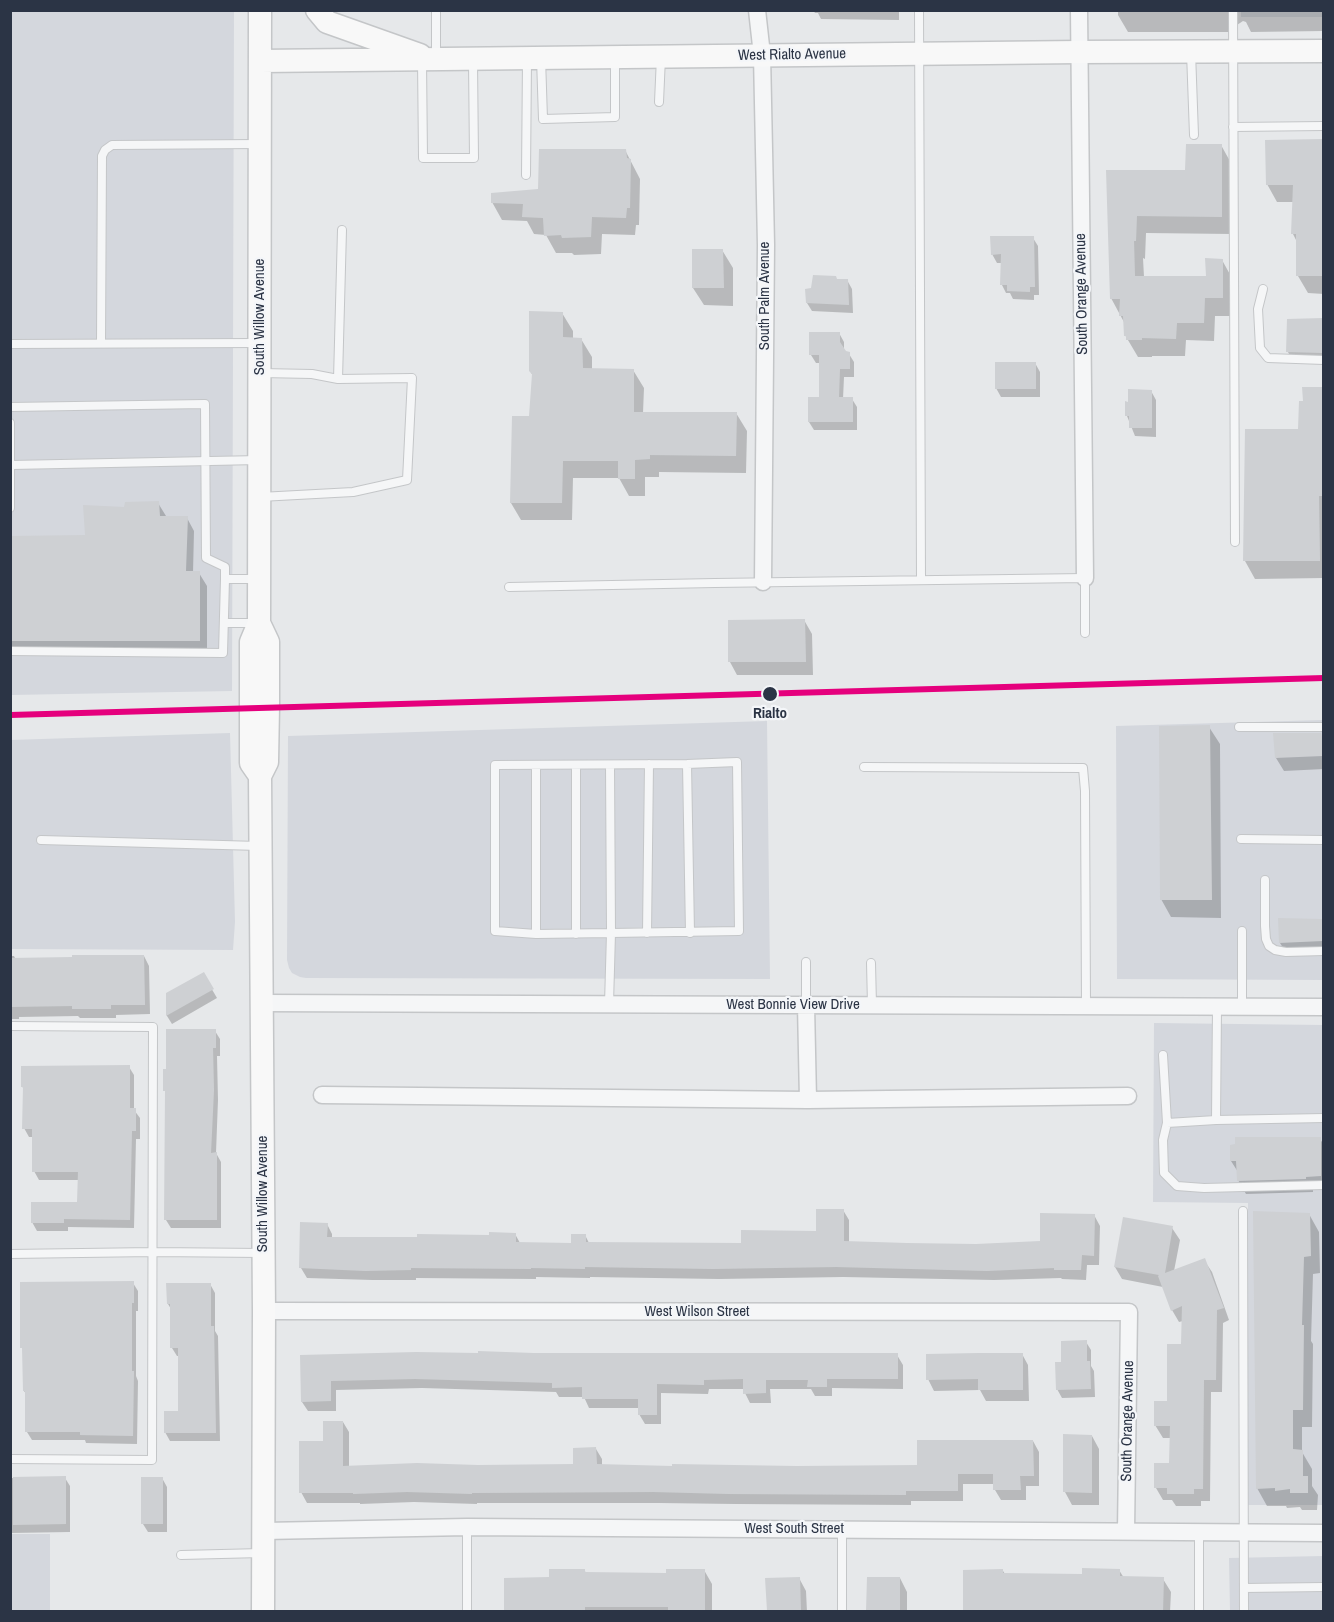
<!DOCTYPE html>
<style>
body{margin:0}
#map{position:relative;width:1334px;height:1622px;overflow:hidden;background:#e6e8ea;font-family:"Archivo Narrow",sans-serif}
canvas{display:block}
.frame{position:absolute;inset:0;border:12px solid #2b3445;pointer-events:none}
</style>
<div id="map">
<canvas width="1334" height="1622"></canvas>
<div class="frame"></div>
</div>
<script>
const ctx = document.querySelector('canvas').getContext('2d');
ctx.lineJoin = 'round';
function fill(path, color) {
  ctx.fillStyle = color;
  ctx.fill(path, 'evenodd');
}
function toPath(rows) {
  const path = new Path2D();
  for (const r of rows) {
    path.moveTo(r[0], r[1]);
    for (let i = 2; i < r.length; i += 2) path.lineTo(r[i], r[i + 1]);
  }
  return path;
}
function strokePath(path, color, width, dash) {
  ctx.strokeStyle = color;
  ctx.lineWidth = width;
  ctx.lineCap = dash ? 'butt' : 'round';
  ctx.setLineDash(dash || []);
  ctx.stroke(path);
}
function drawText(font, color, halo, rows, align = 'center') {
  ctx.font = font + ' "Archivo Narrow",sans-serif';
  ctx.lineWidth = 4.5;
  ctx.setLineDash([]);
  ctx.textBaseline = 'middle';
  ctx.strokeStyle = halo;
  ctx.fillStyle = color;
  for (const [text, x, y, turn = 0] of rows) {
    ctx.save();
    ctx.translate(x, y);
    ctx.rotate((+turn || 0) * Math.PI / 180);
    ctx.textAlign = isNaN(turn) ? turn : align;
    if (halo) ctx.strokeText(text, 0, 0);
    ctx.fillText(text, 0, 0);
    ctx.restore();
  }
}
const built = toPath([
 [10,11,234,11,232,691,11,695],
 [1241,11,1323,11,1323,17,1241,17],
 [1323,720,1323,980,1117,979,1116,726],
 [767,721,770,979,306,978,300,977,292,973,289,968,287,960,288,736],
 [230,733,235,922,233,950,11,949,10,740],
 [1154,1023,1323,1025,1323,1505,1248,1505,1248,1203,1153,1202],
 [10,1534,50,1534,50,1611,11,1611],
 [1323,1556,1323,1611,1230,1611,1229,1558]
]);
const shadow = toPath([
 [813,10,899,10,899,20,821,19,818,13,815,13],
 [1118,10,1324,10,1324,31,1251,32,1246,22,1243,21,1237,25,1236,32,1128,32,1118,15],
 [1324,140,1324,294,1308,293,1298,276,1297,242,1293,234,1294,202,1277,202,1267,184,1266,142],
 [1221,145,1231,163,1232,234,1146,233,1145,259,1143,258,1144,277,1207,277,1222,260,1232,278,1232,316,1215,316,1214,341,1186,340,1185,356,1152,356,1152,357,1138,357,1125,335,1125,324,1111,298,1108,171,1187,171],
 [625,150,640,179,639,225,636,225,635,235,602,234,601,254,574,255,572,253,556,253,546,235,534,234,527,221,502,220,492,202,539,191],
 [1033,238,1038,246,1039,295,1034,295,1034,300,1013,299,1010,293,1006,293,1002,285,1002,263,997,263,992,254],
 [722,250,733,268,733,306,704,305,693,288],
 [837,280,847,280,852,289,853,313,812,311,807,303],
 [562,313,573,331,573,339,581,339,592,357,592,370,633,370,644,388,643,413,736,413,747,431,746,473,659,472,659,477,645,477,645,496,629,496,619,478,573,478,572,520,521,520,511,503,530,418,533,376,530,371],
 [1324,320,1324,361,1292,360,1288,352,1288,321],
 [839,333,844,342,844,351,849,354,854,362,854,377,844,377,843,399,852,399,857,407,857,430,814,430,809,422,820,398,820,363,816,363,811,355],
 [1035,363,1040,372,1040,397,1001,397,996,388],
 [1304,389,1324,389,1324,578,1255,579,1245,561,1300,431,1305,402],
 [1151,391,1156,400,1156,437,1135,436,1127,416],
 [158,503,166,516,187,518,194,531,193,573,199,573,207,586,207,654,10,653,10,538,86,537,126,509],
 [804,620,812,634,813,675,737,675,730,662,730,621],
 [1209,727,1220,744,1221,918,1171,917,1161,899],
 [1324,737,1324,769,1284,771,1276,758],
 [1280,920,1324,920,1324,950,1285,951,1280,943],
 [10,956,14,956,16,960,144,956,149,966,150,1014,116,1015,116,1018,80,1018,78,1016,19,1017,19,1019,10,1019],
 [203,974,217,998,172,1024,167,1016,167,994],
 [215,1031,220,1039,220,1056,217,1056,218,1100,216,1153,221,1162,221,1228,171,1228,166,1220,167,1094,165,1091],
 [129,1067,134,1075,134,1110,140,1118,140,1139,136,1139,134,1228,68,1227,68,1231,37,1231,32,1222,79,1203,79,1180,39,1180,34,1171,34,1137,29,1137,24,1128,24,1090,22,1086],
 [1320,1139,1324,1145,1324,1189,1313,1190,1313,1192,1246,1194,1238,1180,1238,1172,1231,1161],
 [843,1210,849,1220,849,1243,976,1246,1041,1243,1094,1215,1100,1226,1099,1265,1087,1265,1086,1280,1062,1279,1061,1278,994,1280,843,1277,719,1279,590,1277,590,1278,536,1277,536,1279,416,1278,416,1280,372,1280,307,1278,301,1268,327,1224,332,1234,332,1239,491,1236,515,1234,520,1243,572,1244,585,1235,589,1243,742,1245,818,1233],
 [1309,1214,1319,1232,1320,1273,1313,1274,1311,1341,1313,1344,1312,1427,1302,1427,1302,1452,1312,1469,1312,1486,1318,1495,1317,1510,1302,1510,1300,1507,1287,1508,1286,1506,1267,1506,1257,1488],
 [1172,1228,1180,1240,1174,1271,1204,1260,1212,1272,1229,1320,1223,1323,1222,1392,1211,1392,1210,1501,1201,1501,1201,1506,1176,1506,1172,1500,1163,1500,1156,1488,1171,1465,1171,1438,1163,1438,1155,1425,1169,1402,1183,1346,1183,1321,1179,1322,1172,1310,1163,1287,1122,1279,1115,1267],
 [133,1283,138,1291,138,1311,136,1311,136,1376,138,1381,137,1444,86,1443,85,1440,32,1440,27,1432,27,1395,24,1391,24,1352,22,1348],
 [210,1284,215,1293,215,1331,218,1336,220,1441,170,1441,165,1432,180,1413,179,1356,177,1356,172,1348,171,1309,168,1304],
 [1086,1342,1091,1350,1091,1366,1094,1371,1095,1397,1062,1398,1057,1389,1063,1363],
 [1022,1354,1028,1365,1029,1401,986,1401,980,1390,934,1391,928,1379],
 [897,1355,903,1365,903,1389,832,1388,832,1396,815,1396,811,1389,770,1389,771,1403,750,1403,745,1393,745,1389,709,1389,708,1394,661,1393,661,1424,645,1424,639,1414,639,1408,589,1408,584,1397,559,1397,556,1392,422,1388,336,1390,336,1411,308,1411,302,1402,302,1357],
 [343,1422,349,1432,349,1467,575,1466,596,1449,602,1459,602,1466,919,1467,1033,1441,1039,1452,1039,1486,1026,1486,1026,1500,1001,1500,995,1490,995,1484,963,1484,963,1501,911,1501,911,1505,735,1504,659,1503,477,1503,477,1504,414,1502,360,1504,360,1503,307,1503,301,1492,325,1442],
 [1092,1436,1099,1449,1099,1505,1072,1505,1065,1492],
 [10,1478,65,1478,70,1486,70,1532,10,1533],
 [162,1478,167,1487,167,1532,148,1532,143,1524],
 [584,1570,587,1574,668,1574,704,1570,712,1584,712,1612,505,1612,505,1579,550,1579],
 [1119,1570,1124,1578,1163,1579,1171,1592,1170,1612,965,1612,964,1571,1003,1571,1005,1574,1084,1575],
 [799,1578,806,1591,807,1612,768,1612,767,1580],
 [868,1578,900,1578,907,1592,907,1612,868,1612]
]);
const building = toPath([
 [1323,139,1323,276,1296,276,1296,234,1291,234,1293,185,1266,185,1265,140],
 [1186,144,1222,144,1222,217,1137,216,1136,241,1134,241,1135,276,1206,276,1205,258,1223,259,1223,298,1205,298,1204,323,1177,323,1176,339,1142,338,1142,340,1126,340,1126,336,1124,336,1123,316,1119,316,1120,299,1110,299,1106,170,1185,170],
 [539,149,626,149,627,158,631,159,630,208,627,208,626,218,592,217,591,237,562,238,561,235,544,236,543,218,522,217,523,204,491,203,491,193,538,189],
 [990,236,1034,236,1035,287,1030,287,1030,292,1007,291,1007,285,1000,285,1001,254,991,255],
 [692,249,723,249,724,288,692,288],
 [813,275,836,276,837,279,848,279,849,305,806,303,805,289,811,288],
 [529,311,563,312,563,337,582,338,583,368,634,369,634,412,737,412,736,456,650,455,650,459,635,460,635,479,618,479,618,461,563,461,562,503,510,503,512,416,529,416,532,374,529,371],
 [1323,318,1323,353,1286,352,1287,319],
 [809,332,840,332,840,342,846,351,850,352,850,369,840,369,839,397,853,397,853,422,808,422,808,397,819,397,819,355,809,355],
 [995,362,1036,362,1036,389,995,389],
 [1302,387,1323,387,1323,496,1319,496,1320,561,1243,561,1245,429,1298,429,1299,401,1303,401],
 [1128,389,1152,390,1152,428,1129,428,1129,416,1125,416,1125,401,1128,402],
 [159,501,160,516,188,516,186,571,200,571,200,641,10,641,10,536,85,535,83,505,124,507,125,502],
 [805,619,806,662,728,662,728,620],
 [1210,725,1212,900,1160,900,1159,726],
 [1273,733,1321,733,1323,741,1323,756,1275,758],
 [1278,918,1323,919,1323,941,1279,943],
 [72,955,144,955,145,1005,111,1005,111,1009,72,1009,72,1006,10,1007,10,958,72,957],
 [204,972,214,989,166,1016,166,993],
 [166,1029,216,1029,216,1048,213,1048,214,1090,211,1153,217,1152,217,1220,164,1220,165,1091,163,1091,163,1069,166,1069],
 [130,1065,130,1108,136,1108,136,1131,132,1131,130,1220,64,1219,64,1223,31,1223,31,1202,77,1202,78,1172,32,1172,32,1129,22,1129,23,1087,21,1087,21,1066],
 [1235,1137,1321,1137,1321,1176,1306,1177,1306,1179,1237,1181,1236,1161,1230,1161,1230,1145,1235,1144],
 [816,1209,844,1209,844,1241,907,1243,976,1244,1040,1241,1040,1213,1095,1214,1094,1256,1082,1255,1081,1270,1054,1270,1054,1268,987,1271,836,1267,713,1269,585,1267,585,1269,531,1268,531,1269,411,1268,411,1270,365,1271,299,1268,300,1222,328,1223,327,1237,417,1237,417,1234,489,1235,489,1232,516,1233,516,1242,571,1243,571,1234,586,1234,586,1242,741,1243,741,1230,816,1231],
 [1253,1211,1310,1213,1311,1256,1304,1257,1302,1325,1304,1325,1303,1410,1293,1410,1293,1449,1303,1450,1303,1476,1308,1476,1308,1493,1290,1493,1290,1489,1275,1491,1275,1488,1256,1489],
 [1123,1217,1173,1226,1165,1273,1205,1258,1224,1308,1217,1310,1216,1380,1204,1380,1203,1489,1194,1489,1194,1494,1167,1494,1167,1488,1154,1488,1154,1463,1169,1463,1170,1426,1154,1426,1154,1401,1167,1401,1167,1344,1181,1344,1182,1306,1171,1311,1158,1276,1159,1275,1114,1267],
 [134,1281,134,1303,132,1303,132,1371,134,1371,133,1436,80,1435,80,1432,25,1432,25,1391,23,1391,22,1348,20,1348,20,1282],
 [166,1283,211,1283,211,1326,214,1326,216,1433,164,1433,164,1411,178,1411,178,1348,170,1348,170,1304,167,1304],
 [1087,1340,1087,1361,1090,1361,1091,1389,1056,1390,1055,1362,1061,1362,1061,1341],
 [478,1351,534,1353,898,1353,898,1379,827,1379,827,1387,807,1387,808,1380,766,1380,766,1393,743,1394,743,1379,704,1380,704,1385,657,1384,657,1415,638,1415,638,1399,582,1399,582,1387,552,1388,552,1383,415,1379,331,1381,331,1401,301,1402,300,1355,416,1352,478,1353],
 [978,1353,1023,1353,1023,1390,978,1390,978,1379,926,1380,926,1354],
 [323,1421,343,1421,343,1466,417,1463,478,1465,573,1464,573,1448,596,1447,597,1464,672,1466,672,1464,797,1466,917,1465,917,1440,1033,1440,1034,1476,1020,1476,1021,1490,993,1490,993,1474,958,1474,958,1491,906,1491,906,1495,729,1494,653,1492,472,1493,472,1494,407,1492,353,1494,353,1493,299,1493,299,1441,323,1441],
 [1063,1434,1092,1435,1092,1493,1063,1492],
 [66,1476,66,1524,13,1525,13,1477],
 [141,1477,163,1477,163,1524,141,1524],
 [1082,1568,1120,1569,1120,1576,1164,1577,1163,1611,1004,1610,1004,1611,963,1611,963,1570,1003,1569,1003,1573,1082,1574],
 [549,1569,585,1569,585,1572,666,1573,666,1569,705,1569,705,1611,668,1611,668,1607,585,1607,585,1611,504,1611,504,1578,549,1577],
 [800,1577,801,1611,767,1611,765,1578],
 [867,1577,900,1577,900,1611,866,1611]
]);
const lane = toPath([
 [919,10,921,580],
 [1233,10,1235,542],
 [1191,52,1194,135],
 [541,58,543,119,615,117,615,58],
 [436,59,436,10],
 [422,60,423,158,474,158,473,61],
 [659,102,661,57],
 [1233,127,1324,126],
 [526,175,527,59],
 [1263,289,1258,309,1260,348,1268,358,1324,360],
 [101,343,102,156,105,150,112,145,260,144],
 [10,344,257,343],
 [261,373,312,374,338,379],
 [10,407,205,404,206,558,225,567,225,579,223,653,10,651],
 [10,423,10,508],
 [11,465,260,460],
 [260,497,353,492,407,480,412,378,338,379,342,230],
 [225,579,258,579],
 [509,587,715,583,1085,578,1085,633],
 [224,623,257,623],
 [1239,727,1324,727],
 [687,764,690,933],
 [864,767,1083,768,1085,791,1086,1006],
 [1241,839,1324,840],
 [41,840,259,846],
 [1265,880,1265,926,1266,939,1269,946,1275,950,1286,952,1324,951],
 [1242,931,1242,1007],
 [647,933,649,764],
 [536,934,536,766],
 [576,934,576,765],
 [871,963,872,1005],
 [609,1004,611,933,739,931,737,762,687,764,495,765,495,931,536,934,611,933,610,765],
 [806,1005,806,962],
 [1217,1007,1216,1120,1324,1118],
 [10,1026,153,1027,152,1460,10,1459],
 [1163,1055,1167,1123,1163,1140,1164,1173,1177,1186,1204,1188,1324,1185],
 [1167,1123,1216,1120],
 [1243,1211,1244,1612],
 [10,1254,153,1252,262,1253],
 [842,1529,842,1612],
 [1199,1531,1199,1612],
 [181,1555,262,1553],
 [1244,1588,1324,1587],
 [467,1612,467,1527]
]);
const street = toPath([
 [757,10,762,55,766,245,763,582],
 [1079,10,1085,578],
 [262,1003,1324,1007],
 [806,1005,808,1100],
 [322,1095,808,1100,1128,1096],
 [264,1311,1129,1312,1126,1531],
 [264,1531,467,1527,1324,1533]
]);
const secondary = toPath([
 [317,10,327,22,420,55],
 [261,61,1079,52,1324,51],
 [259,623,268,642,268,707,267,762,260,776,264,1311,263,1612],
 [260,776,251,763,251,642,259,623,260,10]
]);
const rail1 = toPath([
 [10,715,1324,678]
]);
const markers = [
 [770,694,8,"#2b3445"]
];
const streetNames = [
 ["West Rialto Avenue",792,55,-1],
 ["South Orange Avenue",1082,294,-91],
 ["South Palm Avenue",765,296,-90],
 ["South Willow Avenue",260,317,-90],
 ["West Bonnie View Drive",793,1005],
 ["South Willow Avenue",263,1194,-90],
 ["West Wilson Street",697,1312],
 ["South Orange Avenue",1128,1421,-89],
 ["West South Street",794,1529]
];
const stopNames = [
 ["Rialto",770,714]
];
fill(built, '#d4d7dd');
fill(shadow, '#0003');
fill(building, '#ced0d3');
strokePath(lane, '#c4c6c8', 10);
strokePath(street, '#c4c6c8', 19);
strokePath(secondary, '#c4c6c8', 25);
strokePath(lane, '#f5f6f7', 8);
strokePath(street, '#f5f6f7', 16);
strokePath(secondary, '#f8f8f8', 22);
strokePath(rail1, '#e5007d', 6);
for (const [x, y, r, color] of markers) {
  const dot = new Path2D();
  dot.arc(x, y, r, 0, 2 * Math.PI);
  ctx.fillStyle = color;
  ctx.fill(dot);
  strokePath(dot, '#f4f6f9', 2);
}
drawText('15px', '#2b3445', '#f4f6f9', streetNames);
drawText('bold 15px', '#2b3445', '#f4f6f9', stopNames);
</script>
